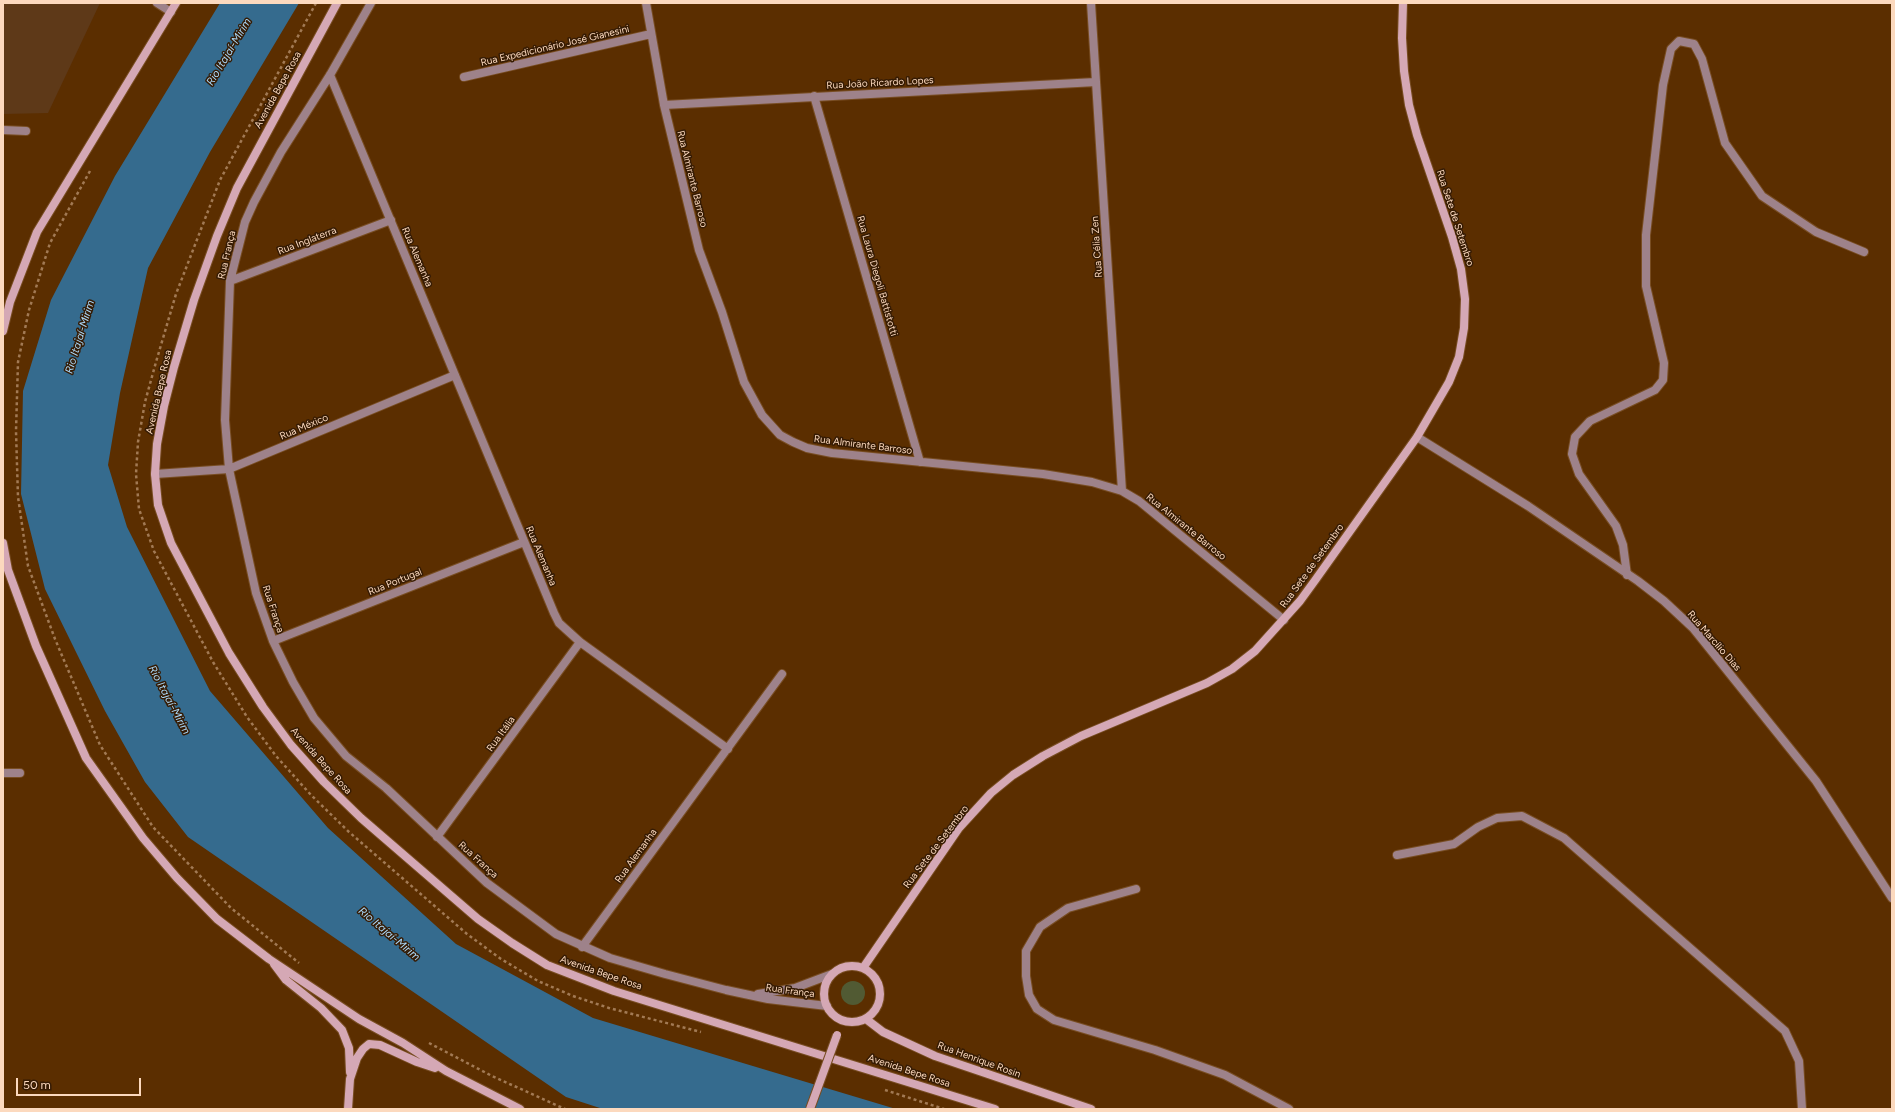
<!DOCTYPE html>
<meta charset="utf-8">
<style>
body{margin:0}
#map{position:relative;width:1895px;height:1112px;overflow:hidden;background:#5b2e00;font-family:Figtree,sans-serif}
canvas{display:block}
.frame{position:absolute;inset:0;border:4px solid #fcd9be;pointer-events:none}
.scale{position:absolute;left:16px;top:1078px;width:125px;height:18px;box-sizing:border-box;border:2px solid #fcd9be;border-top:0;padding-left:5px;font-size:12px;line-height:14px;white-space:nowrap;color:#fcd9be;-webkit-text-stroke:3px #351b04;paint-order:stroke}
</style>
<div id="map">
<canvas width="1895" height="1112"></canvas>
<div class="frame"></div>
<div class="scale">50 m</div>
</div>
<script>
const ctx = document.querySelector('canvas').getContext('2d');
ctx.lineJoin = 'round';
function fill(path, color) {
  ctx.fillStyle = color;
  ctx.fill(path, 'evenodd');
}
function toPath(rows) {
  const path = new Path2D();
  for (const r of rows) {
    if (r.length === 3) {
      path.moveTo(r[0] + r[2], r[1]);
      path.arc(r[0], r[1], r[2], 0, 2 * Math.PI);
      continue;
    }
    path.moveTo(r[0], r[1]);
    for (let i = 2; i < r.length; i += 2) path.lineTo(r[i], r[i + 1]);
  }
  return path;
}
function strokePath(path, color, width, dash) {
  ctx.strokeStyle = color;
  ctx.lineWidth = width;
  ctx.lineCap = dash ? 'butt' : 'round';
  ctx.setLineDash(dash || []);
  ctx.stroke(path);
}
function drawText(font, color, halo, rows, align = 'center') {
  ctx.font = font + ' Figtree,sans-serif';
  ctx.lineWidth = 3;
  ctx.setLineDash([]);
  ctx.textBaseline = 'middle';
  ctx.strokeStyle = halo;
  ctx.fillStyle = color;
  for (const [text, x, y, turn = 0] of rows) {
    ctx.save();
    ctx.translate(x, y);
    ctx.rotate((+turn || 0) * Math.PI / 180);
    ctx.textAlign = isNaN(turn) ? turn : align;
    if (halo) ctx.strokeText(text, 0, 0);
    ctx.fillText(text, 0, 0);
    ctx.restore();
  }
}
const built = toPath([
 [3,3,100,3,48,113,3,114]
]);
const green = toPath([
 [853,993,12]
]);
const water = toPath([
 [220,3,299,3,210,152,148,268,120,393,108,465,127,527,210,691,328,828,456,944,593,1018,896,1109,603,1109,566,1097,188,837,145,782,105,711,45,589,21,494,23,391,51,300,115,176]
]);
const path = toPath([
 [316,3,220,180,176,294,156,362,145,402,138,442,136,474,139,509,154,551,213,662,247,717,276,756,311,795,349,832,467,934,501,959,538,981,573,996,609,1008,701,1032],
 [90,171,50,243,29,310,18,362,16,431,18,497,28,566,55,639,100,745,153,827,231,908,299,963],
 [429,1043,492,1076,565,1109],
 [885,1090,944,1109]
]);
const lane = toPath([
 [1627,575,1623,545,1616,526,1579,474,1572,454,1575,437,1590,421,1655,390,1663,380,1664,363,1646,286,1646,235,1663,85,1671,49,1679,41,1694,44,1702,59,1725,143,1762,196,1816,232,1864,252],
 [1397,855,1454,844,1478,827,1497,818,1522,816,1564,838,1785,1031,1799,1061,1802,1109],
 [1136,889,1068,908,1040,927,1026,951,1026,976,1029,995,1037,1009,1054,1020,1155,1050,1225,1075,1289,1109]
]);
const street = toPath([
 [157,3,171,12],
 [371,3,330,75,281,152,254,202,245,222,230,281,225,420,229,469,256,593,273,641,293,682,314,718,346,756,386,788,487,883,556,934,610,958,665,974,726,990,768,999,827,1006],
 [646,3,664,105,699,250,722,312,744,382,762,415,780,435,793,442,807,448,832,453,1043,474,1092,482,1122,491,1139,501,1284,620],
 [1091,3,1122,491],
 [330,75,554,613,559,623,580,642,728,749],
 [464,77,651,34],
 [814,96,920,462],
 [664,105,1096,82],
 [3,130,26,131],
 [230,281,391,220],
 [1417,437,1528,506,1638,581,1664,601,1693,628,1816,781,1892,898],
 [155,474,229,469,455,375],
 [273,641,524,542],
 [3,773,20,773],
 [437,837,580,642],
 [582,947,782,674],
 [758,994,795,988,832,974]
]);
const secondary = toPath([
 [337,3,237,188,217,236,194,300,174,367,164,406,157,444,155,474,158,505,171,543,229,653,263,707,291,745,324,782,361,818,478,919,512,943,547,965,614,991,995,1109],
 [3,331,10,302,37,232,176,3],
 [3,543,8,570,36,646,86,758,143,838,177,878,217,919,269,959,359,1019,403,1043,446,1071,520,1109],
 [274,964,286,980,321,1008,342,1030,349,1048,350,1072],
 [852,994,28],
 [863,968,959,828,991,793,1013,775,1043,756,1081,736,1207,683,1232,669,1255,651,1300,601,1316,579,1417,437,1449,382,1459,357,1464,328,1465,299,1461,269,1452,237,1417,135,1409,105,1404,71,1402,38,1403,3],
 [866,1019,883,1032,935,1056,1091,1109],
 [348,1109,350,1079,357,1058,363,1049,369,1044,380,1045,417,1062,435,1068]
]);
const secondaryBridge = toPath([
 [810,1109,837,1035]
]);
const streetNames = [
 ["Rua Expedicionário José Gianesini",555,46,-13],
 ["Rua João Ricardo Lopes",880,83,-3],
 ["Avenida Bepe Rosa",278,90,-61],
 ["Rua Almirante Barroso",692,179,76],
 ["Rua Sete de Setembro",1455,218,72],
 ["Rua Inglaterra",307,241,-21],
 ["Rua Célia Zen",1097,247,-94],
 ["Rua França",227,255,-77],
 ["Rua Alemanha",417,257,67],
 ["Rua Laura Diegoli Battistotti",877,276,74],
 ["Avenida Bepe Rosa",159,392,-77],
 ["Rua México",304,427,-23],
 ["Rua Almirante Barroso",863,445,7],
 ["Rua Almirante Barroso",1186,527,39],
 ["Rua Alemanha",541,556,67],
 ["Rua Sete de Setembro",1312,566,-54],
 ["Rua Portugal",395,582,-22],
 ["Rua França",273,609,72],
 ["Rua Marcílio Dias",1714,641,49],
 ["Rua Itália",501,734,-54],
 ["Avenida Bepe Rosa",321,761,48],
 ["Rua Sete de Setembro",936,847,-53],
 ["Rua Alemanha",636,856,-54],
 ["Rua França",478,860,42],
 ["Avenida Bepe Rosa",601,973,19],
 ["Rua França",790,991,8],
 ["Rua Henrique Rosin",979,1060,20],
 ["Avenida Bepe Rosa",909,1071,18]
];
const waterNames = [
 ["Rio Itajaí-Mirim",229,52,-59],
 ["Rio Itajaí-Mirim",80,337,-73],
 ["Rio Itajaí-Mirim",169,700,62],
 ["Rio Itajaí-Mirim",389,934,40]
];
fill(built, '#5e3918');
fill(green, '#515a33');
fill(water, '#356b8e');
strokePath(lane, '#784d22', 10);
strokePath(street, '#784d22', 10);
strokePath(secondary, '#784d22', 10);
strokePath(path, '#a27a54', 2.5, [3, 3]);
strokePath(lane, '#9e828a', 8);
strokePath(street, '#9e828a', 8);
strokePath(secondary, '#d5a8b5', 8);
strokePath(secondaryBridge, '#784d22', 10, []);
strokePath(secondaryBridge, '#d5a8b5', 8);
drawText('10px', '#fcd9be', '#351b04', streetNames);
drawText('italic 11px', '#acdafb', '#351b04', waterNames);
</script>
